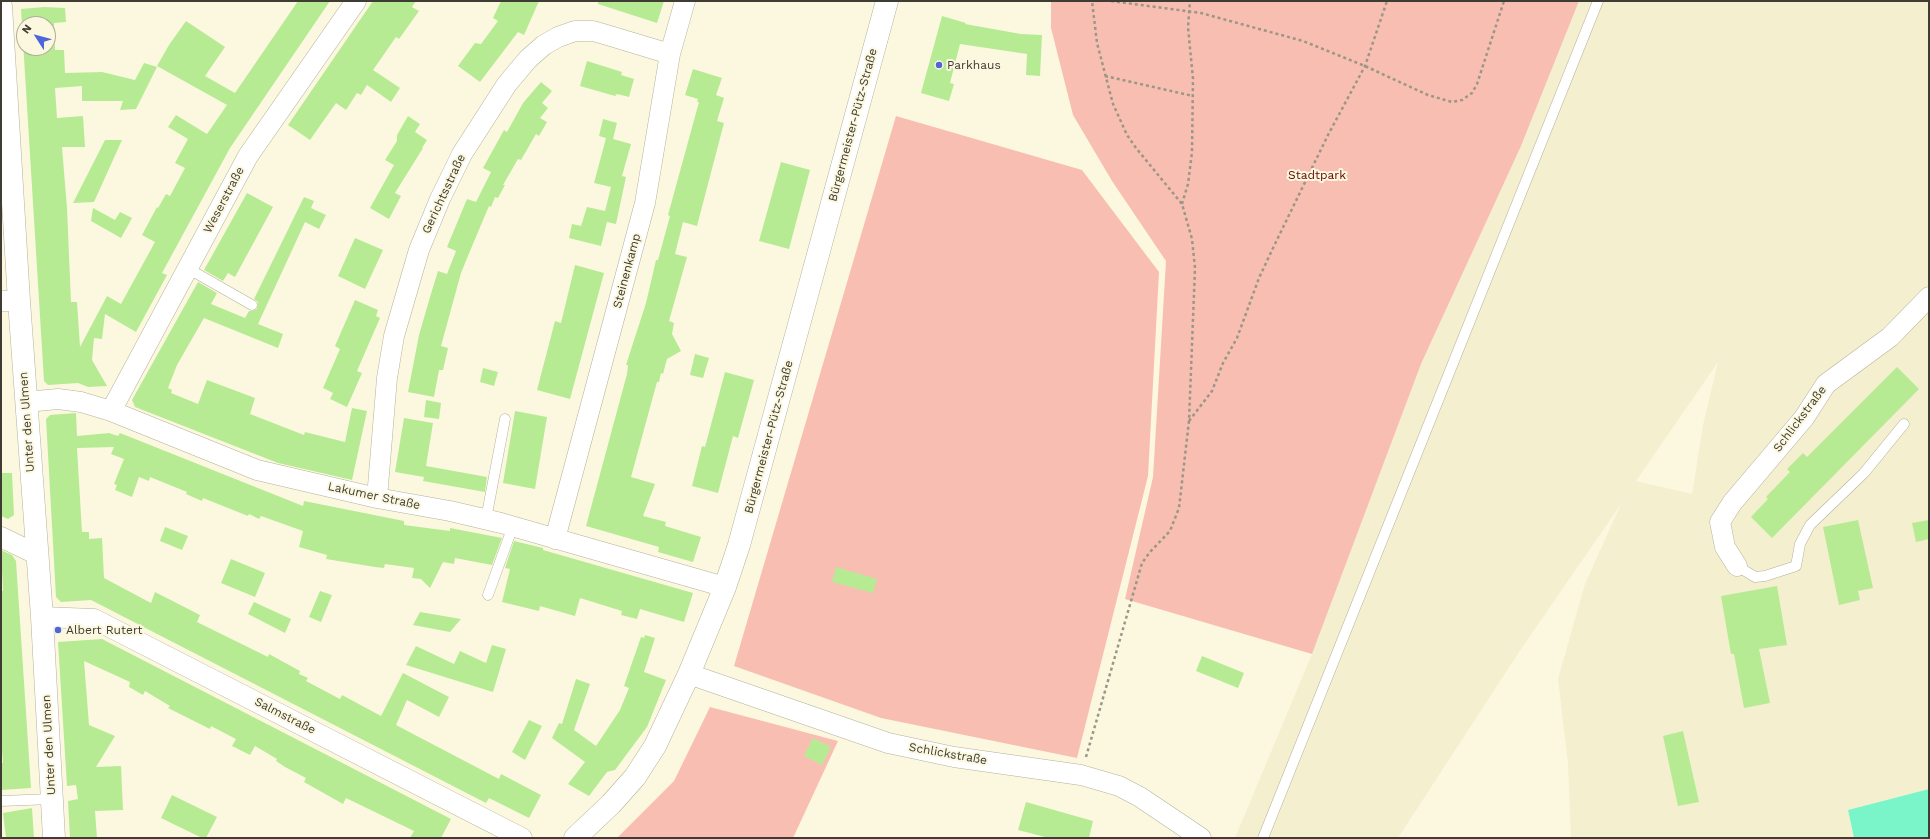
<!DOCTYPE html>
<meta charset="utf-8">
<style>
body{margin:0}
#map{position:relative;width:1930px;height:839px;overflow:hidden;background:#fcf8e0;font-family:"Work Sans",sans-serif}
canvas{display:block}
.frame{position:absolute;inset:0;border:2px solid #3e3c33;pointer-events:none}
.north{position:absolute;left:16px;top:16px;width:40px;height:40px;box-sizing:border-box;background:#fcf8e0;border:1px solid #b0ad9b;border-radius:50%;rotate:306deg;font-size:11px;font-weight:700;line-height:16px;text-align:center;color:#3e3c33}
.north::after{content:'';display:block;margin:auto;width:14px;height:18px;background:#4d66db;clip-path:polygon(50% 0,100% 100%,50% 72%,0 100%)}
</style>
<div id="map">
<canvas width="1930" height="839"></canvas>
<div class="frame"></div>
<div class="north">N</div>
</div>
<script>
const ctx = document.querySelector('canvas').getContext('2d');
ctx.lineJoin = 'round';
function fill(path, color) {
  ctx.fillStyle = color;
  ctx.fill(path, 'evenodd');
}
function toPath(rows) {
  const path = new Path2D();
  for (const r of rows) {
    path.moveTo(r[0], r[1]);
    for (let i = 2; i < r.length; i += 2) path.lineTo(r[i], r[i + 1]);
  }
  return path;
}
function strokePath(path, color, width, dash) {
  ctx.strokeStyle = color;
  ctx.lineWidth = width;
  ctx.lineCap = dash ? 'butt' : 'round';
  ctx.setLineDash(dash || []);
  ctx.stroke(path);
}
function drawText(font, color, halo, rows, align = 'center') {
  ctx.font = font + ' "Work Sans",sans-serif';
  ctx.lineWidth = 4;
  ctx.setLineDash([]);
  ctx.textBaseline = 'middle';
  ctx.strokeStyle = halo;
  ctx.fillStyle = color;
  for (const [text, x, y, turn = 0] of rows) {
    ctx.save();
    ctx.translate(x, y);
    ctx.rotate((+turn || 0) * Math.PI / 180);
    ctx.textAlign = isNaN(turn) ? turn : align;
    if (halo) ctx.strokeText(text, 0, 0);
    ctx.fillText(text, 0, 0);
    ctx.restore();
  }
}
const built = toPath([
 [1579,1,1929,1,1929,789,1848,810,1854,838,1571,838,1568,763,1558,679,1585,584,1621,504,1519,652,1398,838,1235,838,1312,654,1421,364,1521,146],
 [1718,362,1703,425,1692,494,1636,481]
]);
const green = toPath([
 [1051,1,1579,1,1521,146,1421,364,1312,654,1125,599,1153,477,1166,261,1112,181,1073,115,1051,28],
 [896,116,1082,170,1159,272,1148,476,1077,758,881,718,734,666],
 [710,707,838,741,793,838,617,838,674,781]
]);
const water = toPath([
 [1929,789,1929,838,1854,838,1848,810]
]);
const building = toPath([
 [298,1,330,1,230,148,162,273,167,275,136,332,105,314,102,339,94,338,92,360,107,386,88,387,78,383,48,385,44,381,21,9,44,7,65,8,66,22,54,23,55,50,64,50,65,73,102,72,135,80,144,63,157,67,136,109,120,110,123,101,82,101,82,86,55,88,57,118,83,116,85,147,62,147,67,208,71,302,77,302,80,347,107,296,121,304,155,242,142,235,157,207,158,208,166,194,170,196,185,168,175,163,188,139,168,127,176,115,207,134,227,105,157,66,169,45,186,21,225,47,205,76,235,93],
 [24,24,48,24,48,48,24,48],
 [373,1,416,1,412,7,419,11,399,39,396,37,373,70,400,88,391,102,367,85,361,95,357,93,346,110,336,103,310,140,288,125],
 [501,1,539,1,524,35,518,32,480,82,458,66,475,43,481,44,498,21,493,18],
 [598,1,664,1,657,23,598,4],
 [942,16,966,23,965,24,1021,34,1042,35,1040,76,1026,75,1027,54,960,44,950,83,954,84,949,101,921,93],
 [587,61,622,72,621,75,634,79,629,97,617,94,615,96,580,86],
 [693,69,722,78,716,95,724,98,717,121,724,123,697,226,683,222,675,254,687,257,669,321,674,323,672,334,681,351,667,359,663,374,661,373,659,382,657,382,631,477,655,484,643,516,666,522,665,526,701,537,693,562,658,552,659,547,586,526,627,374,628,365,626,365,646,303,656,260,658,260,670,216,668,215,699,102,697,102,698,99,685,95],
 [541,82,552,91,542,103,548,108,540,118,547,122,539,136,536,134,521,160,518,159,503,185,505,185,498,198,495,197,491,207,489,206,470,251,461,273,441,346,448,348,443,370,439,370,434,397,408,392,419,335,430,297,438,271,447,274,456,251,447,247,467,199,476,202,491,172,483,168,504,130,507,132,523,103],
 [408,116,420,124,415,132,427,140,422,148,423,148,395,193,401,196,389,219,370,208,394,165,385,160,397,141,397,135],
 [603,119,617,123,613,139,631,144,622,176,626,177,616,224,607,222,601,246,569,238,572,224,581,226,587,207,605,211,611,187,594,183,606,138,599,136],
 [105,140,122,140,94,202,73,203],
 [781,162,810,170,789,249,759,241],
 [247,193,273,207,235,277,228,273,223,281,204,270],
 [304,197,314,201,306,220,311,208,326,215,319,229,305,222,258,324,283,334,278,348,204,318,177,365,168,388,172,390,171,393,198,404,207,380,255,398,250,414,304,435,305,432,345,442,352,408,367,411,352,480,278,463,135,407,132,400,198,282,217,293,211,304,245,318,249,311,252,311,257,309,258,302,254,299],
 [93,208,115,220,120,212,132,218,121,238,91,221],
 [355,238,383,250,365,289,338,276],
 [575,265,604,273,570,399,537,390,555,321,561,323],
 [355,300,378,310,376,316,380,318,357,371,362,373,347,407,330,399,333,393,323,388,340,349,335,346],
 [695,354,709,358,703,378,690,375],
 [1897,367,1919,389,1772,538,1751,517,1768,499,1766,497,1790,472,1787,469,1803,453,1807,457],
 [483,368,498,372,494,386,480,382],
 [725,372,754,380,738,438,733,436,718,493,692,486,702,446,705,447],
 [426,400,441,403,439,419,424,417],
 [515,411,547,417,535,489,503,483],
 [76,413,77,436,109,433,118,436,120,433,303,506,304,501,404,521,404,525,450,531,450,528,502,538,492,565,455,558,454,564,443,562,430,588,421,579,412,578,414,568,385,564,384,568,375,567,326,559,327,555,299,547,303,531,261,516,259,519,249,514,248,516,203,498,202,501,186,494,187,492,150,477,149,481,139,477,132,497,115,490,117,485,114,484,124,459,111,454,114,447,77,448,82,532,89,532,89,539,102,538,104,578,151,603,155,592,200,615,197,622,268,657,269,654,300,671,299,674,308,678,306,681,340,699,342,695,381,716,403,673,449,697,439,717,407,700,396,725,499,779,501,774,541,795,529,818,489,798,486,803,91,600,61,602,56,597,46,419,50,415],
 [404,418,433,423,426,466,487,477,485,492,423,481,424,477,395,472],
 [1,473,12,473,14,515,8,519,1,516],
 [1858,520,1873,588,1858,591,1860,600,1839,605,1823,527],
 [1929,520,1929,539,1916,542,1912,523],
 [165,527,188,536,182,550,160,541],
 [514,541,543,548,543,550,693,593,684,622,640,609,637,619,621,615,622,611,580,598,575,616,540,606,539,611,502,602,510,569,505,568],
 [1,550,12,555,16,561,31,788,1,790,1,763,3,763,1,738,1,591,3,591],
 [231,559,265,573,255,597,221,583],
 [836,567,877,579,873,593,832,582],
 [1777,586,1787,645,1759,649,1770,703,1744,708,1734,654,1731,654,1721,596],
 [320,591,332,595,321,622,309,617],
 [254,602,291,619,285,633,248,614],
 [420,612,426,613,461,619,450,632,413,625],
 [645,635,655,638,644,672,666,680,647,727,615,770,607,772,589,796,568,784,585,762,552,738,559,723,562,724,576,679,590,684,574,730,596,746,620,710,629,688,624,686,641,637,644,638],
 [102,639,451,819,441,838,410,838,414,831,346,798,343,804,304,782,306,778,285,767,276,761,277,759,255,746,250,755,232,746,236,739,211,726,210,729,168,708,170,706,145,691,143,695,129,687,130,682,84,661,89,725,115,736,96,767,121,766,123,810,95,811,97,838,70,838,68,801,78,799,76,785,67,786,58,642],
 [492,645,506,649,493,692,406,665,416,646,454,664,460,651,486,663],
 [1202,656,1244,673,1238,688,1196,671],
 [529,720,542,726,525,760,512,752],
 [1683,731,1699,802,1678,806,1663,736],
 [813,738,831,747,822,765,804,756],
 [172,795,217,817,206,838,202,838,161,818],
 [1026,802,1093,821,1089,838,1049,838,1018,830],
 [32,808,34,838,6,838,3,813]
]);
const path = toPath([
 [1111,1,1201,13,1303,41,1365,66,1428,95,1452,102,1462,100,1472,93,1477,84,1504,1],
 [1105,76,1193,96],
 [1182,204,1188,184,1192,152,1193,79,1188,27,1190,1],
 [1189,421,1212,391,1223,363,1237,338,1259,278,1273,248,1328,135,1365,66,1387,1],
 [1086,757,1142,563,1150,552,1170,531,1179,508,1189,421,1195,268,1192,239,1182,204,1136,148,1127,135,1113,104,1097,43,1092,1]
]);
const lane = toPath([
 [187,268,252,305],
 [486,519,505,419],
 [1737,566,1755,577,1765,576,1796,566,1800,544,1810,525,1864,473,1904,424],
 [488,595,513,526],
 [1,801,52,799],
 [1263,838,1598,1]
]);
const street = toPath([
 [1,301,19,301],
 [26,402,58,399,81,402,111,411,257,470,377,498,450,511,501,523,725,587],
 [111,411,248,156,356,1],
 [377,498,387,378,394,336,419,250,440,199,462,154,507,84,528,59,544,45,558,37,575,31,593,31,607,35,670,54],
 [1,537,36,554],
 [555,539,645,203,670,54,685,1],
 [1737,566,1725,547,1720,522,1732,503,1804,418,1826,384,1890,337,1929,297],
 [42,617,94,619,522,838],
 [689,674,888,743,954,757,1081,775,1119,786,1140,797,1201,838]
]);
const secondary = toPath([
 [1,6,19,301,42,617,54,838],
 [575,838,611,804,635,777,655,746,689,674,725,587,739,545,887,1]
]);
const markers = [
 [939,65,4,"#4d66db"],
 [58,630,4,"#4d66db"]
];
const poiNames = [
 ["Parkhaus",947,65],
 ["Albert Rutert",66,630]
];
const streetNames = [
 ["Bürgermeister-Pütz-Straße",853,125,-75],
 ["Gerichtsstraße",444,194,-65],
 ["Weserstraße",224,200,-62],
 ["Steinenkamp",627,271,-75],
 ["Schlickstraße",1800,419,-53],
 ["Unter den Ulmen",27,422,-94],
 ["Bürgermeister-Pütz-Straße",769,437,-75],
 ["Lakumer Straße",374,496,12],
 ["Salmstraße",285,716,27],
 ["Unter den Ulmen",49,745,-93],
 ["Schlickstraße",948,754,10]
];
const parkNames = [
 ["Stadtpark",1317,175]
];
fill(built, '#f4efcf');
fill(green, '#f9beb2');
fill(water, '#7af4c9');
fill(building, '#b6eb94');
strokePath(lane, '#b4b199', 11);
strokePath(street, '#b4b199', 21);
strokePath(secondary, '#b4b199', 23);
strokePath(path, '#9a9787', 2.5, [3, 3]);
strokePath(lane, '#fff', 10);
strokePath(street, '#fff', 20);
strokePath(secondary, '#fff', 22);
for (const [x, y, r, color] of markers) {
  const dot = new Path2D();
  dot.arc(x, y, r, 0, 2 * Math.PI);
  ctx.fillStyle = color;
  ctx.fill(dot);
  strokePath(dot, '#fcf8e0', 1.5);
}
drawText('12px', '#3e3c33', '#fcf8e0', poiNames, 'left');
drawText('12px', '#3e3c33', '#fcf8e0', streetNames);
drawText('12px', '#630500', '#fcf8e0', parkNames);
</script>
